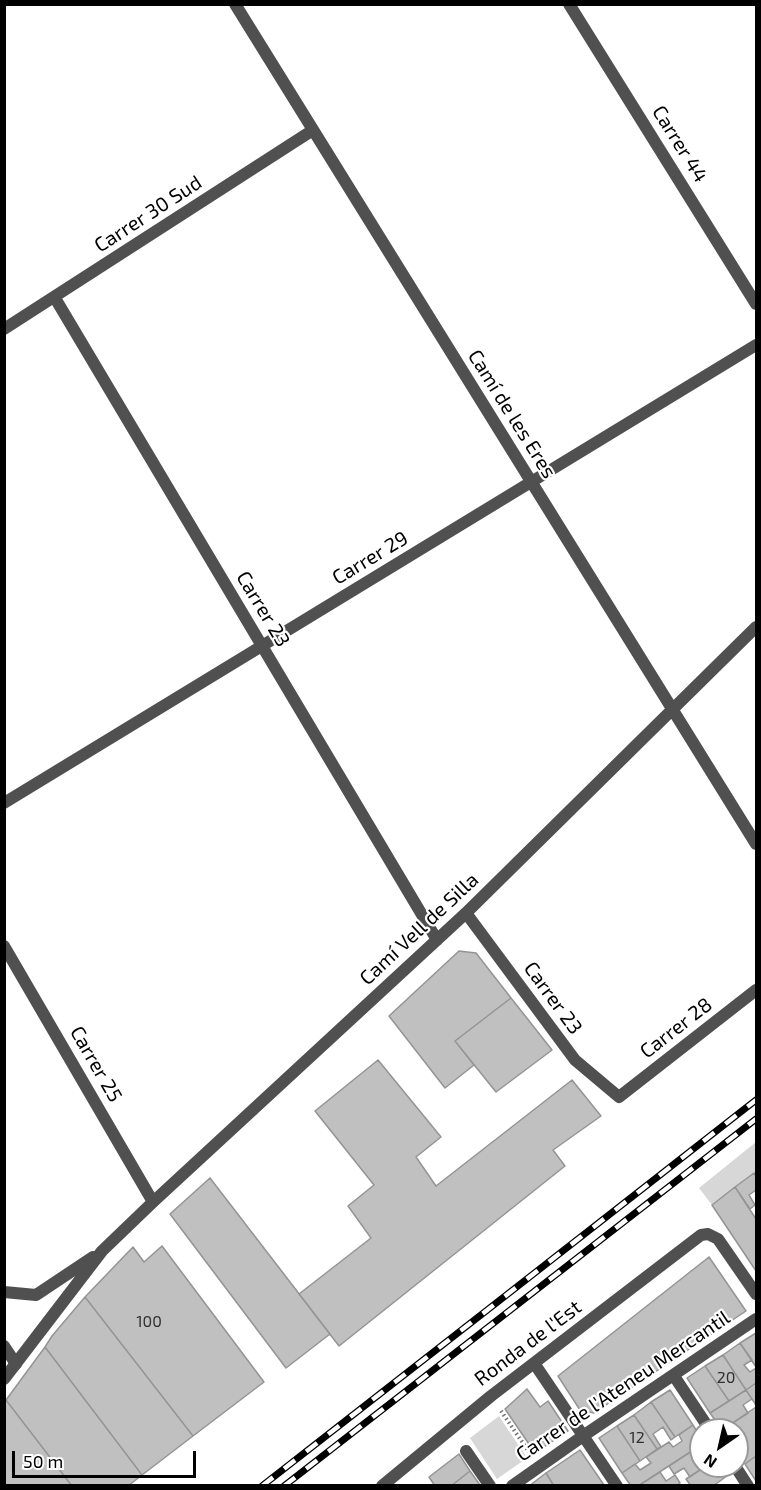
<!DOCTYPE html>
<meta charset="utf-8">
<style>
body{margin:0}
#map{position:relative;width:761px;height:1490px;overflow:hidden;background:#fff;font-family:"Exo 2",sans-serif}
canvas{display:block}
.frame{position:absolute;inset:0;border:6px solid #000;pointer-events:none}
.north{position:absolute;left:689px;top:1418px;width:60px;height:60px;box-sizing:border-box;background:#fff;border:2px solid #999;border-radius:50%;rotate:214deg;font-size:16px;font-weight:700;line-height:24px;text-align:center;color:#000}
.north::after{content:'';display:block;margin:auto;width:21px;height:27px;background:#000;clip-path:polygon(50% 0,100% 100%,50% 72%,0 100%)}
.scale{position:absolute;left:12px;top:1451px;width:184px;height:27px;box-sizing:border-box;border:3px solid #000;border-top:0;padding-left:8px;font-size:18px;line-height:21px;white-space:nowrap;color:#000;-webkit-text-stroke:4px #fff;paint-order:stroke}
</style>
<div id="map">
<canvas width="761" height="1490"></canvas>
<div class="frame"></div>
<div class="north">N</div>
<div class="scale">50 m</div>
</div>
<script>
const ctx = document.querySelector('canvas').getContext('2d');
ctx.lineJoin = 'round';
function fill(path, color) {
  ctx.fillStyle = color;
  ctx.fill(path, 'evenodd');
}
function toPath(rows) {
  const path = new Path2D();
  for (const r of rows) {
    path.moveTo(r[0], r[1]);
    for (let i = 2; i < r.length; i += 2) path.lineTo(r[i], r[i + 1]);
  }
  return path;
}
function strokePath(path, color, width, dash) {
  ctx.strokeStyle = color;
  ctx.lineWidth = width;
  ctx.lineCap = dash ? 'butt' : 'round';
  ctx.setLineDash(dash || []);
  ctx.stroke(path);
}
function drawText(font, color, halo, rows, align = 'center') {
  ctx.font = font + ' "Exo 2",sans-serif';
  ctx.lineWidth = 4.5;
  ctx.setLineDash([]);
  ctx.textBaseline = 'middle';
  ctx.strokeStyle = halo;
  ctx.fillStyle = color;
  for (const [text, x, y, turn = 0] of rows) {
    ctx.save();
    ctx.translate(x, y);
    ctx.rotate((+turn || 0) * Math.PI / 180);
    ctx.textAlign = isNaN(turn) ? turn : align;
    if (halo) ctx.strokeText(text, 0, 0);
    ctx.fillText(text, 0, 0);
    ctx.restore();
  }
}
const green = toPath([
 [756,1142,756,1171,712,1205,699,1188],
 [499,1416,527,1458,497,1479,470,1438]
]);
const building = toPath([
 [459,951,476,953,511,998,455,1041,474,1065,445,1088,389,1016,459,951],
 [511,998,552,1050,496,1092,455,1041,511,998],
 [378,1060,441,1137,416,1157,436,1186,572,1080,601,1116,553,1150,565,1166,339,1346,299,1294,371,1238,348,1206,374,1185,315,1111,378,1060],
 [754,1173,756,1176,756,1190,749,1195,755,1205,750,1209,735,1187,754,1173],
 [210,1178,330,1334,286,1368,170,1214,210,1178],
 [735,1187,756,1219,756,1271,712,1205,735,1187],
 [162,1246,264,1382,193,1436,85,1297,133,1247,144,1262,162,1246],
 [709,1257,746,1311,594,1413,580,1410,558,1376,709,1257],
 [85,1297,193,1436,142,1475,45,1347,52,1336,85,1297],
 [756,1333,756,1367,740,1343,756,1333],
 [740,1343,752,1360,744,1365,750,1372,756,1368,756,1383,746,1390,723,1355,740,1343],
 [45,1347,142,1475,128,1486,72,1486,6,1400,45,1347],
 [723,1355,746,1390,729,1401,705,1366,723,1355],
 [705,1366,729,1401,710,1413,687,1378,705,1366],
 [756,1383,756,1405,746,1390,756,1383],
 [527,1389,540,1407,548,1401,568,1431,535,1453,505,1409,527,1389],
 [670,1390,693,1425,675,1437,651,1402,670,1390],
 [746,1390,752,1399,743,1405,748,1413,722,1430,710,1413,746,1390],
 [6,1400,72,1486,4,1486,4,1402,6,1400],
 [651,1402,675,1437,671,1440,663,1427,653,1434,661,1447,657,1449,634,1415,651,1402],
 [756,1407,756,1456,745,1464,737,1453,737,1430,722,1430,756,1407],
 [634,1415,657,1449,640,1461,617,1426,634,1415],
 [693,1425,701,1438,701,1445,638,1486,631,1486,622,1473,635,1464,640,1470,651,1463,646,1457,669,1442,673,1447,682,1441,679,1435,693,1425],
 [617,1426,640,1461,622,1473,599,1438,617,1426],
 [701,1445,701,1466,706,1466,690,1477,684,1468,674,1474,669,1466,701,1445],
 [580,1450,604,1485,554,1486,546,1473,580,1450],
 [459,1454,470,1471,451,1486,435,1486,429,1477,459,1454],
 [756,1456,756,1481,745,1464,756,1456],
 [706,1466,720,1466,727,1476,713,1486,691,1486,686,1479,706,1466],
 [470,1471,480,1485,451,1486,470,1471],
 [660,1472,666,1481,675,1475,680,1483,677,1486,638,1486,660,1472],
 [546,1473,554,1486,529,1486,546,1473]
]);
const path = toPath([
 [501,1411,529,1452]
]);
const minor = toPath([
 [235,4,756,844],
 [569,4,756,304],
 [55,298,437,940],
 [4,329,313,130],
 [4,803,756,345],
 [466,913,575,1060,619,1097,756,990],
 [4,946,153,1202],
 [4,1292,36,1295,93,1257],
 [534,1363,617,1486],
 [674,1376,710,1430],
 [4,1379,102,1251,153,1202,466,913,756,627],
 [466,1451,490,1486],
 [735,1466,748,1486],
 [382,1486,491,1396,701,1235,708,1234,718,1239,756,1294],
 [512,1486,583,1436,756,1319]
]);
const tertiary = toPath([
 [4,1346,16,1364]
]);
const rail = toPath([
 [262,1486,756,1100],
 [284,1486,756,1119]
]);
const numberNames = [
 ["100",149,1322],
 ["20",726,1378],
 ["12",637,1438]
];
const streetNames = [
 ["Carrer 44",680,144,58],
 ["Carrer 30 Sud",148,214,-33],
 ["Camí de les Eres",512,414,58],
 ["Carrer 29",370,558,-31],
 ["Carrer 23",263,609,59],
 ["Camí Vell de Silla",419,929,-43],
 ["Carrer 23",553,998,54],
 ["Carrer 28",676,1028,-38],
 ["Carrer 25",96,1064,60],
 ["Ronda de l'Est",528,1343,-37],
 ["Carrer de l'Ateneu Mercantil",623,1386,-34]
];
fill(green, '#d7d7d7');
fill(building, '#c0c0c0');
strokePath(building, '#949494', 1.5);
strokePath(path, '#727272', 4, [1.5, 3]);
strokePath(minor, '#505050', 12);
strokePath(tertiary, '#505050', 12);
strokePath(rail, '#000', 7);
strokePath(rail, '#fff', 4.5, [14]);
drawText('16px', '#303030', null, numberNames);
drawText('20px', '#000', '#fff', streetNames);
</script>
